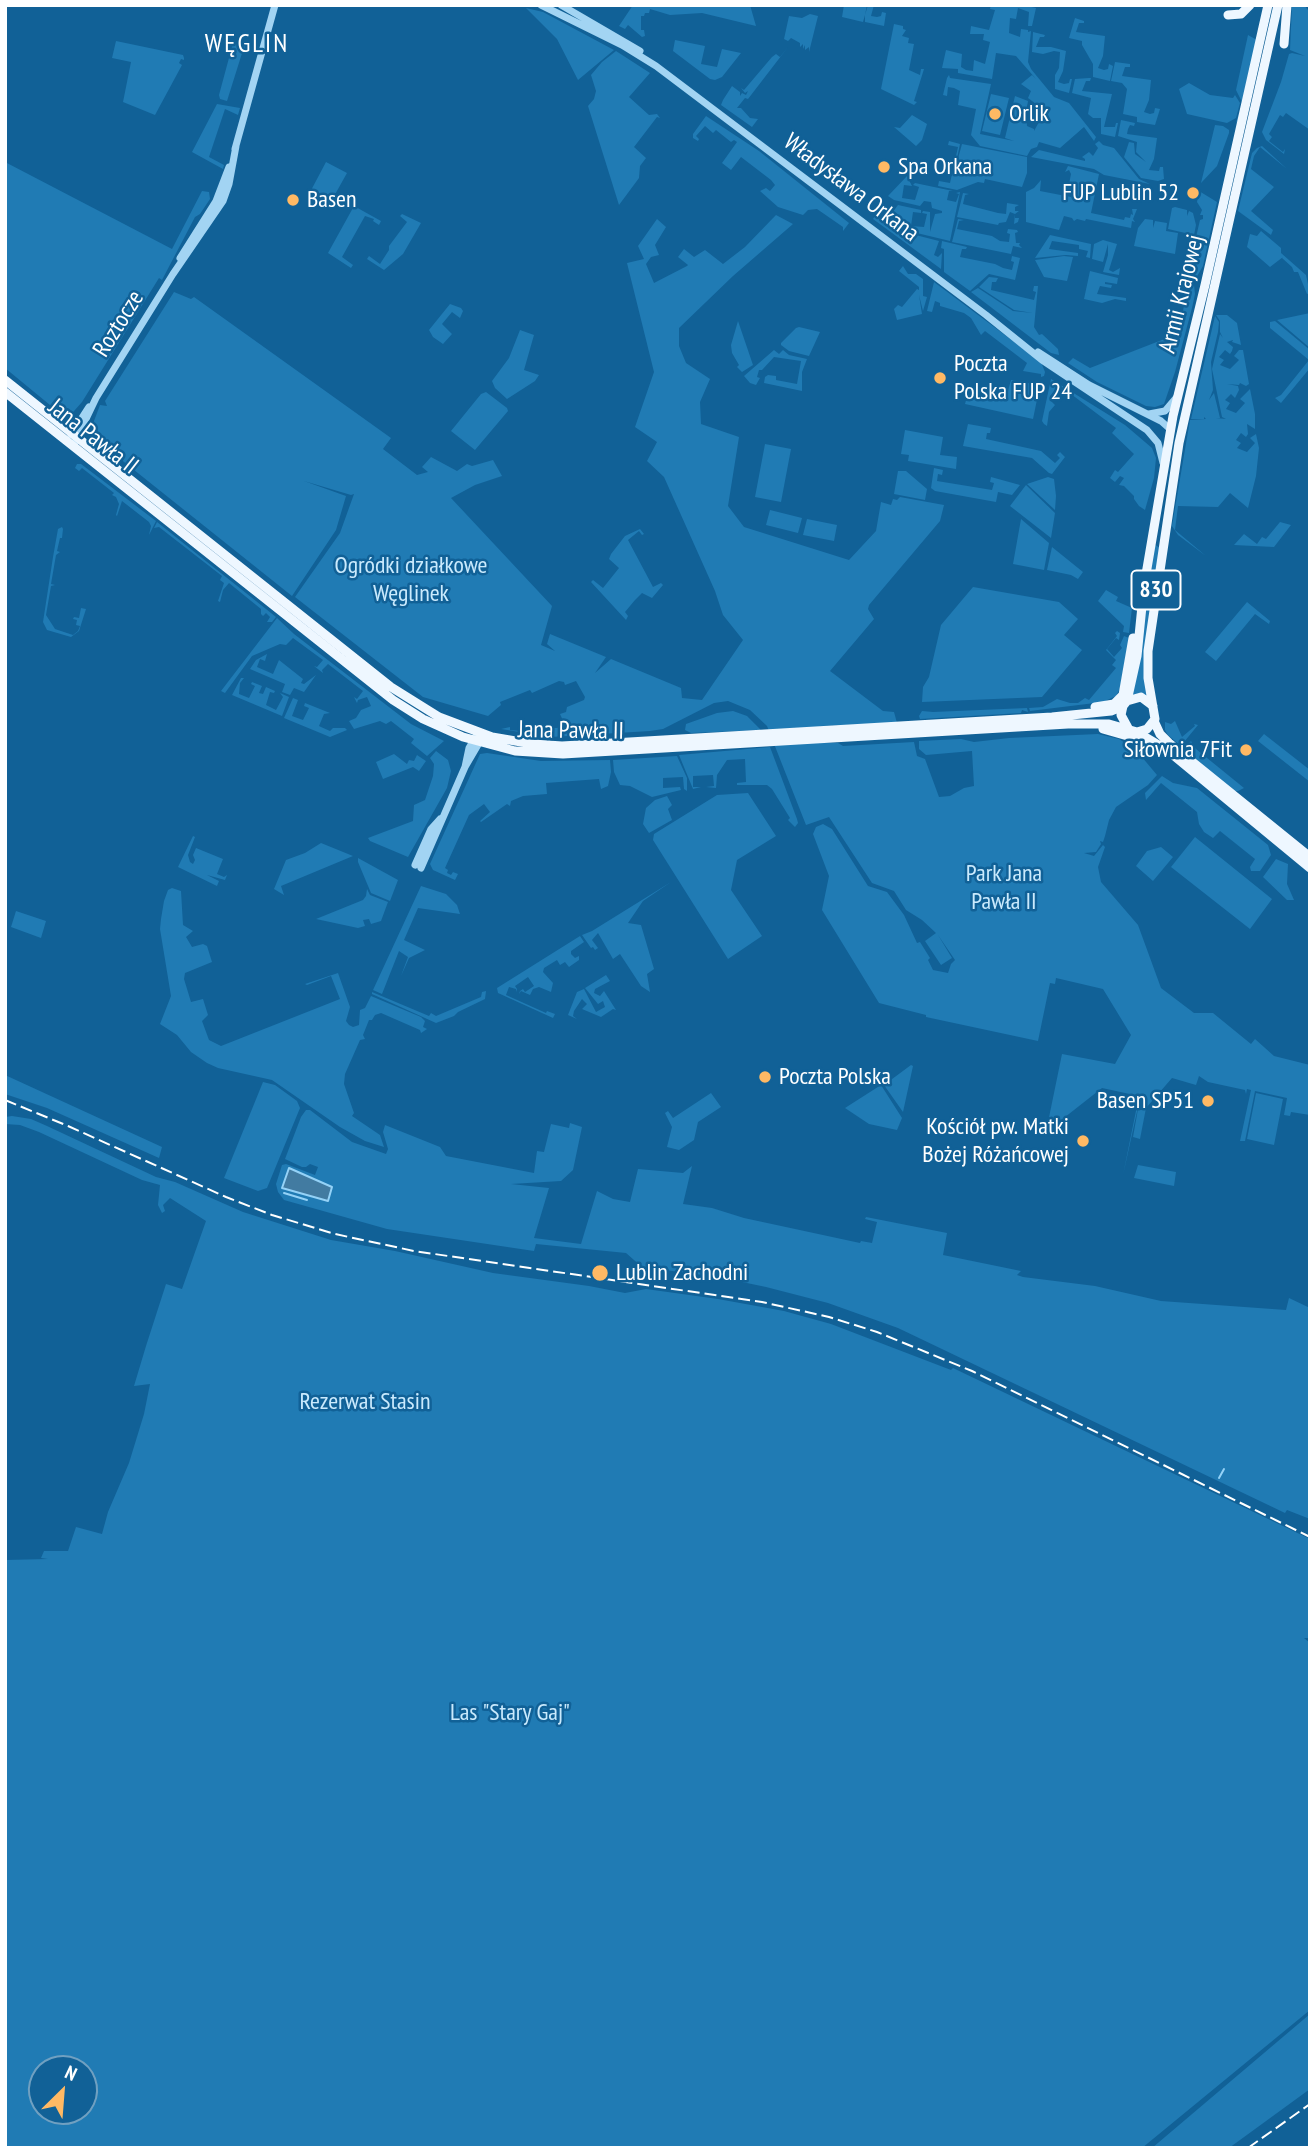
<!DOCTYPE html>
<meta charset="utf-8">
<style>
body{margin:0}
#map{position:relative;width:1315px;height:2153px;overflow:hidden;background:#116197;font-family:"PT Sans Narrow",sans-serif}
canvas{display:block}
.frame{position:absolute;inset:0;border:7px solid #fff;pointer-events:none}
.north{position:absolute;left:28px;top:2055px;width:70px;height:70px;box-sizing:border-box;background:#116197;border:2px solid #70a0c1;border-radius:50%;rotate:25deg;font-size:19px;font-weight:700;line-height:28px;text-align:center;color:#fff}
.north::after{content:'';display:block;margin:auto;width:24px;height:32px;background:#ffb964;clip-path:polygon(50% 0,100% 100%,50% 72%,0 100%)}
</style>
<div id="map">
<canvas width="1315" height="2153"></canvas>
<div class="frame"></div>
<div class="north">N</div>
</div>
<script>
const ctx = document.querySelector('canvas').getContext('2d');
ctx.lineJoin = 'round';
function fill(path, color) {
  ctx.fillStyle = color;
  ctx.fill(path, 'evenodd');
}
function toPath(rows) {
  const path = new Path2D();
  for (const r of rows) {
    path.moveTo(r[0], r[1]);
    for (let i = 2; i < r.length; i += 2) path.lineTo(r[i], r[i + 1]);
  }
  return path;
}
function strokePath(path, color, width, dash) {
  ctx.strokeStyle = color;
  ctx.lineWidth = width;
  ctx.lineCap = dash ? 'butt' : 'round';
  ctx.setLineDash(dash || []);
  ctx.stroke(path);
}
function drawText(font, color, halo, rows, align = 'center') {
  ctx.font = font + ' "PT Sans Narrow",sans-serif';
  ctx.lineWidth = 5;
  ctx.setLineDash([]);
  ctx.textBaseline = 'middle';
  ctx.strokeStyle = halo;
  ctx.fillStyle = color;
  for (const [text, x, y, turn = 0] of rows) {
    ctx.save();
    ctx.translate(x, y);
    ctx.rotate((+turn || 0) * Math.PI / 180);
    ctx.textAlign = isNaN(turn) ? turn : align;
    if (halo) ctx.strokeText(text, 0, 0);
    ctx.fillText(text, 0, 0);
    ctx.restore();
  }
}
const green = toPath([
 [633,5,750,5,756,26,702,13,670,15,650,9,649,13,645,13,644,16,641,16,641,30,644,30,645,36,642,37,628,25,625,29,619,26],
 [844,5,867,5,865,15,868,5,874,5,871,16,877,17,881,16,882,12,886,13,884,26,865,22,865,15,863,22,842,17],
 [991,5,1023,5,1036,8,1032,26,1028,26,1029,12,1018,8,1016,19,1010,18,1009,33,1020,37,1021,29,1028,30,1028,32,1031,31,1028,62,1031,69,1054,97,1069,103,1096,137,1094,141,1084,127,1060,148,1039,142,1037,147,1031,149,1027,156,980,146,971,135,976,109,958,105,960,91,954,88,948,87,947,96,943,95,947,78,949,75,950,78,991,84,980,134,1014,141,1005,138,1015,96,1028,101,1026,113,1027,126,1034,129,1034,131,1039,122,1033,116,1036,104,1028,98,1031,91,1021,84,1032,75,1036,79,1016,56,996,53,992,79,958,73,958,69,942,68,946,50,962,54,961,67,966,70,973,71,974,60,985,64,990,42,983,40,984,34,970,34,971,26,989,30,995,10,990,9],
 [1292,5,1304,5,1308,10,1310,9,1310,130,1286,113,1283,117,1280,115,1269,134,1272,137,1269,141,1283,152,1285,149,1284,154,1266,140,1262,132,1281,82,1289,54,1292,53,1305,56,1290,50],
 [526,8,543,12,614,50,578,80,557,39],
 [810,14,818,16,809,52,809,47,805,50,805,45,803,49,803,44,800,47,800,43,791,38,788,41,784,39,789,16,802,18],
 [1075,18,1084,21,1084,23,1079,23,1076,32,1105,36,1103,56,1098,68,1104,70,1108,69,1109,64,1113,66,1110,81,1093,77,1093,64,1082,45,1082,41,1069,38],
 [894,24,903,26,903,29,906,30,902,36,909,38,908,43,914,44,909,70,920,75,921,69,924,69,914,101,917,102,914,105,881,89],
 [1033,32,1045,35,1044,37,1040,37,1036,47,1051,47,1066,51,1063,71,1058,82,1064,84,1069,83,1070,79,1072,79,1069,93,1055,89,1055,75,1059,68,1060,52,1054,51,1043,54,1032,52],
 [1248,35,1257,40,1239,120,1236,123,1242,102,1236,90],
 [675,40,705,46,701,64,717,67,722,49,741,53,722,77,715,80,710,79,673,51],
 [116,41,183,55,184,58,184,60,181,59,179,63,182,65,155,115,123,102,131,62,112,58],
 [233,43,252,47,251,51,243,50,227,101,220,99,219,95],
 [788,47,748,99,745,98,737,108,741,108,750,118,758,119,752,127,721,105,723,100,732,86,740,92,740,96,742,93,746,95,748,91,745,93,741,88,744,90,772,57,776,54,780,57],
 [616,51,650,73,629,97,649,115,657,114,660,118,657,117,634,147,646,158,640,166,639,178,619,205,588,106,594,99,596,91,591,75,602,62],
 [1115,62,1130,64,1130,67,1125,67,1122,76,1151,80,1149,100,1144,112,1150,114,1154,113,1155,108,1160,109,1155,125,1137,122,1137,117,1123,114,1127,89,1122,83,1111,81],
 [1089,78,1091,78,1090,81,1086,81,1082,91,1112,94,1104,127,1115,127,1116,123,1118,123,1115,137,1101,134,1101,118,1093,118,1088,114,1091,98,1072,93,1075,79],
 [1189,83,1210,95,1233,98,1235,95,1240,103,1236,118,1227,123,1187,114,1179,89],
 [991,94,1009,98,1000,135,982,131],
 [217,104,240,108,238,115,225,109,209,157,224,165,223,169,192,152],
 [912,115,927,124,922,140,916,146,894,127,900,128],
 [706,116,759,151,849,223,843,231,843,227,817,209,808,210,803,215,778,207,760,191,766,188,770,191,775,185,771,180,741,157,731,170,722,163,737,142,734,140,731,142,716,130,713,133,705,126,696,136,699,139,698,141,693,138,693,134],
 [1121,120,1135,123,1134,126,1130,125,1128,129,1127,134,1157,138,1154,159,1149,170,1159,171,1160,167,1163,167,1164,179,1158,181,1141,178,1124,157,1129,142,1134,143,1135,154,1146,162,1136,152,1137,142,1118,136],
 [1215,125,1223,126,1229,130,1229,133,1217,166,1201,183],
 [949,141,960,144,954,173,962,144,1027,157,1027,173,1022,187,985,179,984,183,978,182,957,190,938,186,939,181,950,183,958,147,948,145],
 [1099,141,1103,145,1114,148,1139,179,1150,184,1104,175,1094,169,1031,157,1039,150,1085,161,1085,159,1082,157,1089,152,1093,156,1098,148,1095,144],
 [1262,146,1287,169,1260,147,1254,156,1251,169,1274,187,1251,211,1273,230,1271,235,1238,211,1252,153,1257,148],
 [5,162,172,249,202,191,209,192,210,199,200,214,195,217,162,280,159,278,82,402,67,419,5,368],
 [326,162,347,173,328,207,308,196],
 [1068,166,1099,174,1091,213,1124,220,1125,217,1130,218,1131,214,1133,215,1132,209,1137,209,1133,219,1135,222,1132,221,1131,228,1086,219,1085,221,1077,219,1074,221,1072,218,1064,216,1059,230,1026,222,1026,192,1034,188,1041,180,1040,191,1071,197,1073,190,1064,189,1065,184,1069,184,1071,174,1069,170,1065,172],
 [907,176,912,186,904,185,902,198,915,200,919,187,913,185,915,183,953,191,949,191,947,200,956,202,959,194,956,193,960,192,950,241,896,228,886,221,898,205,921,210,921,213,913,212,911,226,924,227,927,214,922,213,923,211,930,212,930,232,935,214,942,213,942,211,932,208,931,202,924,201,920,206,894,200,888,196],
 [1199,191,1217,202,1203,266,1195,280,1189,274,1189,267,1200,220,1203,219,1203,215,1200,215,1202,210,1197,202],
 [963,193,969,194,965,195,963,204,998,213,1006,214,1007,203,1019,205,1015,207,1015,211,1019,211,1015,214,1015,218,1019,218,1018,222,1014,224,1015,214,1010,212,1006,222,999,223,998,225,957,217],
 [354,206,381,221,379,225,373,221,374,219,365,216,342,257,353,265,351,268,328,253],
 [1175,207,1187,210,1187,216,1189,211,1193,213,1196,225,1194,235,1168,229,1172,208],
 [402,214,421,223,403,254,384,270,367,259,369,256,380,264,389,250,389,246,407,222,400,216],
 [876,214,896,230,939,241,934,255,938,257,942,253,941,269,873,219],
 [776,215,793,224,733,276,679,328,679,346,686,363,710,379,700,402,701,424,739,437,728,506,744,527,849,560,876,531,881,502,891,505,893,499,897,500,900,497,944,505,940,521,869,605,868,609,874,619,830,671,883,711,894,712,897,723,820,726,821,743,838,743,843,746,914,742,917,756,925,759,939,797,950,796,964,788,974,786,972,751,926,755,919,749,919,741,961,739,974,742,1009,738,1098,734,1119,739,1136,750,1157,775,1148,785,1116,807,1109,820,1105,836,1103,842,1100,841,1101,844,1096,852,1084,853,1094,856,1103,845,1105,847,1098,867,1101,882,1138,925,1161,988,1194,1013,1213,1013,1251,1044,1255,1039,1274,1056,1310,1065,1310,1115,1291,1112,1290,1116,1284,1115,1287,1098,1255,1091,1245,1141,1240,1141,1251,1090,1247,1089,1246,1094,1245,1090,1208,1082,1199,1076,1196,1085,1172,1078,1146,1108,1140,1139,1133,1137,1140,1098,1123,1175,1139,1096,1102,1088,1046,1132,1062,1054,1115,1064,1131,1035,1103,989,1056,978,1055,984,1050,983,1038,1041,926,1017,926,1015,879,1003,822,910,829,876,813,834,816,827,823,824,832,829,868,886,887,892,904,915,917,943,920,942,930,958,928,960,933,970,948,973,951,964,955,960,938,935,952,958,941,965,925,941,936,933,922,920,906,910,894,891,872,883,829,817,806,825,767,726,750,710,728,701,714,703,663,729,650,731,551,737,501,729,510,727,510,730,530,732,551,725,553,728,557,728,565,725,560,714,566,712,567,707,584,700,585,697,576,681,565,685,564,682,559,681,532,693,530,690,500,702,501,705,488,716,423,697,295,597,340,533,354,494,351,495,304,481,346,496,336,530,292,596,94,438,94,421,100,405,107,406,105,401,174,292,191,299,194,297,391,438,383,449,417,475,428,472,422,467,431,457,457,471,467,464,472,466,493,460,502,476,475,485,451,498,552,606,541,645,555,651,547,644,550,634,606,657,595,673,611,659,681,688,682,698,702,700,743,640,723,615,715,591,664,477,647,461,657,442,635,427,654,372,627,263,644,259,638,246,657,219,666,227,655,245,659,255,651,257,646,264,654,283,687,266,688,265,678,257,684,249,694,257,705,250,723,264,745,247],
 [958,219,964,220,959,221,957,229,992,236,1000,241,1009,242,1010,234,1007,233,1008,229,1017,230,1018,232,1015,233,1016,243,1020,243,1019,245,1022,248,1013,246,1011,254,952,242],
 [1145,219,1153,220,1153,228,1155,221,1167,223,1166,231,1178,233,1175,254,1134,246,1138,228],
 [1261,231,1281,248,1281,253,1306,275,1310,293,1307,294,1298,272,1294,272,1292,267,1282,258,1283,257,1270,267,1247,247,1250,234,1257,236],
 [1050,235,1091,244,1090,258,1086,257,1088,251,1079,249,1079,245,1052,241,1049,249,1078,253,1078,256,1066,255,1035,258],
 [1103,240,1117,244,1109,270,1113,272,1120,268,1119,275,1103,272,1108,255,1108,244,1103,262,1092,259,1094,244],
 [942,241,967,247,966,249,962,249,960,257,995,264,1003,268,1012,270,1014,262,1011,261,1012,256,1020,258,1015,280,989,274,970,291,944,272,944,249,941,248],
 [1064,256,1073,257,1067,281,1044,277,1035,260],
 [903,266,908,274,916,274,923,279,923,296,927,297,923,311,919,295,922,314,897,320,894,309,898,305,902,307,917,289,919,290,919,287,899,271],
 [1090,271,1118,278,1117,284,1105,282,1105,284,1112,285,1111,288,1100,286,1097,294,1126,298,1126,301,1115,299,1102,303,1084,299],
 [989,277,998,278,996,282,992,282,991,290,1034,300,1036,292,1033,291,1034,286,1038,286,1034,327,1039,335,1042,334,1058,349,1059,355,1051,353,971,292,978,288,1013,311,1033,313,1014,310,979,287],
 [934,282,1041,362,1045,372,1044,376,1041,377,1041,374,1023,371,1027,363,985,331,981,335,971,318,964,313,940,306,940,303,935,301,932,312,927,311],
 [1194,285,1195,294,1192,308,1175,372,1164,404,1155,407,1146,406,1097,382,1068,363,1073,358,1090,368,1167,338,1177,340,1187,291],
 [450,304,461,308,463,311,460,318,452,312,442,324,452,334,443,344,433,337,429,330],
 [1310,313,1310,348,1277,320],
 [1216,315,1227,315,1237,323,1241,345,1232,342,1233,340,1227,342,1233,347,1232,351,1230,354,1225,350,1219,357,1224,360,1220,365,1230,369,1239,360,1234,356,1239,350,1243,350,1249,384,1246,386,1240,383,1239,385,1227,384,1238,386,1239,390,1235,398,1231,394,1225,400,1230,403,1226,409,1236,413,1245,403,1240,399,1250,389,1255,414,1255,429,1247,424,1248,434,1246,437,1241,433,1236,440,1241,443,1237,448,1247,452,1255,443,1250,438,1256,434,1259,448,1256,476,1248,508,1230,493,1218,507,1178,506,1175,530,1206,556,1178,535,1172,526,1190,420,1206,419,1204,417,1204,419,1191,419,1215,316,1219,322,1218,332,1211,362,1213,390,1209,400,1214,393,1220,418,1216,418,1226,419,1222,417,1212,369,1220,334,1223,338,1220,332,1220,321],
 [738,321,753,365,742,372,737,367,739,365,732,353,731,345],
 [1275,321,1310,350,1310,368,1281,403,1275,398,1281,395,1309,360,1270,328,1270,322],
 [799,327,820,332,809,356,789,351,781,345,781,343,796,328],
 [520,330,534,335,524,370,539,375,535,381,507,399,495,388,492,381,509,358],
 [774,350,779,354,783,350,789,355,807,359,802,372,802,391,764,383,765,377,768,375,776,376,776,380,797,384,801,361,774,357,762,370,759,370,757,377,760,378,756,385,750,383,744,376],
 [1051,379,1125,425,1152,448,1156,458,1154,478,1145,510,1139,506,1134,499,1134,496,1124,486,1119,485,1124,478,1120,476,1115,482,1110,478,1115,470,1118,472,1134,454,1112,433,1116,428,1059,385,1050,396,1050,400,1055,405,1049,412,1047,426,1044,424,1042,421],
 [1011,380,1040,385,1033,419,965,404,968,393,1006,398],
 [486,392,507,408,508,411,475,450,451,431,481,394],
 [968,424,991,428,990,433,987,433,986,439,1041,451,1055,463,1060,458,1057,455,1060,452,1065,457,1052,474,1049,473,1032,458,963,446],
 [905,430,943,437,940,455,957,457,956,469,908,461,909,455,901,454],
 [765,444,791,449,781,502,755,497],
 [77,464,81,464,156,521,149,535,151,526,149,522,122,501,117,516,116,515,119,504,116,497,112,495,114,493,82,468,79,471,75,468],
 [934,468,943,470,942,475,938,474,937,481,992,490,994,483,990,482,991,477,1020,485,1012,495,998,492,996,502,935,491,931,488],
 [898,471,906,471,927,489,925,500,894,494],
 [1048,477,1054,479,1056,496,1055,510,1027,484],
 [1026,485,1055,513,1051,538,1010,506],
 [770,510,802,518,798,533,766,525],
 [807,519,837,525,834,541,803,535],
 [1021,519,1049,543,1044,570,1013,564],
 [157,522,276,617,272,622,267,622,270,617,266,613,263,616,261,614,261,609,229,583,223,590,220,602,218,601,224,583,220,580,222,576,159,527,154,528],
 [1280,522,1291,525,1274,547,1234,545,1244,534,1257,544,1262,537,1266,539],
 [62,527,63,529,62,538,60,538,57,551,60,552,56,555,51,584,55,585,51,586,46,615,55,629,73,635,78,631,80,626,76,625,77,620,73,619,74,617,79,618,81,608,86,609,79,631,71,637,47,630,43,622,53,557,58,529],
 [640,529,644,534,642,535,639,531,628,540,653,587,661,583,663,585,652,598,642,593,635,600,625,612,628,616,626,620,591,582,593,580,603,588,619,568,609,559,611,554,625,536],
 [1154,544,1160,548,1150,612,1150,699,1132,696],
 [1052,547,1083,572,1078,579,1071,575,1047,570],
 [973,587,1059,602,1078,619,1064,635,1082,650,1042,697,922,702,923,687,929,677,941,625],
 [1106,590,1118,597,1116,601,1132,608,1129,633,1123,632,1124,626,1098,601],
 [1247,602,1270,621,1269,624,1255,614,1216,661,1205,652],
 [277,618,294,634,411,724,444,741,427,756,411,743,414,739,391,721,386,724,380,721,354,729,349,721,356,718,361,710,371,706,367,697,358,700,357,703,354,697,357,699,363,691,328,664,322,670,323,673,314,666,317,667,323,660,293,638,286,645,280,644,252,656,225,693,221,691],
 [1117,631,1120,633,1119,640,1116,638,1107,649,1114,657,1122,648,1120,645,1124,636,1129,638,1120,689,1116,696,1103,702,1030,711,1029,708,1043,707,1057,699,1070,703,1078,703,1085,698,1089,700,1116,668,1112,665,1116,660,1106,650,1117,636,1115,633],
 [267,654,265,661,260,659,257,667,273,674,279,660,303,679,301,683,304,684,316,675,304,692,294,688,290,695,282,692,285,684,250,669,256,660],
 [241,678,244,678,240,683,239,694,249,698,255,686,251,684,252,682,262,686,259,693,263,694,266,687,275,691,274,693,270,692,266,705,276,710,283,697,280,693,289,697,282,716,232,695],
 [293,698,298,700,292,716,303,720,309,708,304,706,305,703,330,713,324,714,319,726,321,727,330,731,333,728,345,728,347,730,330,737,284,718],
 [1027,708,1028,712,1022,710,1021,713,920,719,919,716,922,711,933,712],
 [733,711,747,716,761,730,691,733,685,730,686,724,717,713],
 [1175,721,1182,737,1195,726,1194,724,1198,725,1184,742,1187,745,1191,741,1196,749,1244,788,1238,791,1233,791,1168,735,1165,730,1165,722,1171,724],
 [1264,734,1310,770,1310,782,1258,741],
 [770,747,797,819,798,823,795,827,788,820,790,818,772,789,767,785,737,785,737,783,746,782,745,759,727,760,717,775,716,788,706,787,714,786,713,775,693,776,693,787,701,787,693,789,679,755],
 [436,751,448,760,451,771,447,788,408,857,370,841,368,838,413,821,414,805,425,800,433,776,434,764,430,758],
 [487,753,541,761,610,760,611,772,608,786,601,789,599,779,546,783,547,794,523,796,511,801,510,806,507,804,481,822,480,821,490,812,484,804,469,815,445,868,448,870,447,873,451,875,453,872,458,874,455,880,433,870,430,864,480,754],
 [394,754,407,764,409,760,414,761,417,755,426,761,419,771,413,767,383,779,376,762],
 [677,756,687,778,687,791,684,789,683,777,663,778,663,788,680,787,681,790,652,797,630,786,620,785,614,772,613,760],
 [1162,776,1173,783,1197,788,1268,845,1271,855,1260,871,1251,871,1250,867,1255,859,1220,831,1213,838,1204,832,1199,824,1197,812,1161,783,1146,800,1145,793],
 [748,793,776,836,737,860,731,890,762,936,728,959,653,840,654,834,717,795],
 [667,796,672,805,668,809,672,820,649,833,643,824,646,808,655,800],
 [193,836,195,837,188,855,190,862,193,864,195,860,193,855,196,848,223,859,217,874,224,877,227,875,225,880,207,875,219,881,217,886,178,867],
 [1195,837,1272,899,1250,929,1171,867],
 [321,843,353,856,281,886,284,895,274,889,286,860,305,853],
 [1161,847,1173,857,1153,881,1136,866,1147,851],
 [358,858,398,880,390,901,371,893,358,862],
 [1276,859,1288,864,1287,884,1294,900,1287,900,1263,877],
 [671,882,643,901,628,923,641,925,654,969,647,974,650,992,641,986,620,954,613,959,598,933,592,940,598,948,595,950,593,947,591,948,582,935,592,931],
 [421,886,446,894,457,905,460,914,418,908,404,940,425,950,409,958,401,976,408,957,399,951,382,994,373,990],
 [172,888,181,891,183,925,193,931,186,937,192,947,203,944,207,946,212,962,185,973,184,979,191,1002,203,999,208,1015,202,1021,209,1040,221,1046,340,999,331,976,307,985,305,984,338,973,350,1007,346,1021,349,1025,353,1027,359,1025,360,1010,365,1008,371,996,421,1017,425,1021,423,1027,427,1029,421,1033,420,1030,381,1013,375,1015,372,1020,369,1020,363,1035,365,1039,360,1040,345,1074,344,1084,354,1113,352,1116,380,1135,384,1147,365,1141,340,1127,272,1080,218,1068,207,1063,191,1052,177,1035,160,1024,171,996,160,929,161,919,164,901,168,890],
 [367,889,370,895,388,902,381,921,371,924,369,919,363,920,365,926,358,928,316,919,363,900,366,896],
 [16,911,46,921,41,938,11,927],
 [580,936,584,942,571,951,571,954,575,958,579,956,579,960,569,967,565,962,560,965,557,960,544,968,543,972,553,983,551,992,539,987,533,989,530,995,521,991,519,994,520,991,523,989,525,992,534,986,528,977,515,986,517,989,516,992,516,989,509,987,506,995,546,1013,547,1011,555,1014,553,1018,498,993,497,988],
 [606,975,610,981,595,989,594,993,600,996,604,991,616,1010,613,1009,601,1017,582,1009,587,1004,582,999,574,1011,573,1016,577,1019,568,1015,577,992,584,989,596,1012,605,1007,603,1001,598,1004,585,988],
 [486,991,485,999,458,1012,454,1016,436,1023,372,994,372,992,429,1016,431,1013,436,1016,481,997,482,992],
 [911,1065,913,1066,903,1112,884,1085],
 [5,1075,162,1147,159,1158,47,1108,5,1094],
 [263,1082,275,1085,297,1101,300,1108,267,1188,258,1191,224,1178],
 [881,1085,902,1118,897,1130,869,1124,845,1108],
 [711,1093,721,1107,698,1122,694,1140,679,1150,667,1147,672,1127,665,1113,668,1111,673,1118],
 [1256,1093,1283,1099,1274,1145,1247,1139],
 [306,1110,310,1110,352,1142,386,1154,388,1149,383,1132,385,1125,440,1147,446,1156,534,1173,537,1151,544,1152,551,1124,569,1128,570,1123,582,1127,573,1170,561,1181,511,1184,549,1188,534,1238,581,1244,597,1191,613,1199,630,1202,638,1169,683,1173,692,1166,683,1204,712,1208,744,1218,860,1243,861,1241,872,1243,877,1222,865,1219,866,1217,947,1233,943,1255,1021,1271,1017,1275,1023,1277,1095,1286,1161,1301,1286,1310,1289,1298,1310,1308,1310,1519,1287,1510,1285,1513,898,1328,828,1303,766,1287,718,1277,642,1267,626,1253,536,1244,534,1251,387,1229,284,1200,278,1192,276,1184,282,1165,286,1164,315,1175,318,1167,310,1164,306,1167,302,1167,285,1159,301,1117],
 [12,1116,31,1119,47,1126,156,1177,175,1182,243,1212,331,1240,395,1251,493,1273,589,1286,625,1293,646,1289,718,1299,784,1311,831,1324,951,1370,953,1368,1310,1539,1310,1638,1304,1638,1310,1643,1310,2010,1142,2148,5,2148,5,1560,48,1559,41,1558,44,1551,68,1551,76,1527,102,1534,108,1512,129,1463,144,1414,150,1384,134,1386,146,1346,166,1284,182,1289,206,1221,170,1198,163,1205,165,1211,162,1213,158,1205,160,1185,142,1180,39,1132,20,1125,5,1124,5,1117],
 [42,2069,84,2069,84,2111,42,2111],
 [1138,1165,1176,1172,1174,1186,1134,1178],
 [1310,2014,1310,2089,1229,2148,1152,2148]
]);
const water = toPath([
 [289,1168,332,1187,328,1201,282,1188,289,1168]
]);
const stream = toPath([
 [284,1193,307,1200],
 [1219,1478,1224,1469]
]);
const tertiary = toPath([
 [541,5,622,45,656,66,986,315,1042,360,1147,430,1158,443,1163,463],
 [561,5,640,51],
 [235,149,275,5],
 [180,258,216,201,229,167],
 [1038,352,1089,385,1161,421,1170,429],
 [1149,414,1165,411,1176,398],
 [71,435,89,407],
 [75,442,96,398,173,274,223,201,229,184,236,146],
 [465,767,469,748,476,736],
 [415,865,431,829,440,819],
 [421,868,465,767,482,738]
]);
const primary = toPath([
 [1228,15,1241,14,1250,5],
 [1284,44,1287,5],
 [5,380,391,687,439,717,492,737,533,744,562,746,1052,717,1111,711,1123,706],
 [5,392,393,700,423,719,463,737,515,751,563,754,1068,724,1109,724,1137,732,1167,750,1310,868],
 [1127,701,1137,656,1144,586,1173,416,1205,285,1268,5],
 [1095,707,1114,704,1123,695,1133,638],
 [1154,721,1160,734,1169,743,1310,857],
 [1128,728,1121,715,1123,706,1127,701,1141,697,1153,706],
 [1103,729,1131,737,1149,746],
 [1137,732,1147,729,1155,719,1148,678,1148,651,1179,443,1278,5]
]);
const rail = toPath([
 [5,1100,68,1126,226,1197,272,1215,335,1234,414,1251,762,1302,829,1317,877,1332,972,1371,1310,1537],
 [1248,2148,1310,2104]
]);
const markers = [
 [995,114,7,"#ffb964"],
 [884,167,7,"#ffb964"],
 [1193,193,7,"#ffb964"],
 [293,200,7,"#ffb964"],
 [940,378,7,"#ffb964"],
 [1246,750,7,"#ffb964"],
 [765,1077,7,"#ffb964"],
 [1208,1101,7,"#ffb964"],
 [1083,1141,7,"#ffb964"],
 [600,1273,9,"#ffb964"]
];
const shields = [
 [1156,590,49]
];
const shieldNames = [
 ["830",1156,590]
];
const poiNames = [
 ["Orlik",1009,114],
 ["Spa Orkana",898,167],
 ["FUP Lublin 52",1179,193,"right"],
 ["Basen",307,200],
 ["Poczta",954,364],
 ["Polska FUP 24",954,392],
 ["Siłownia 7Fit",1232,750,"right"],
 ["Poczta Polska",779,1077],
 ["Basen SP51",1194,1101,"right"],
 ["Kościół pw. Matki",1069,1127,"right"],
 ["Bożej Różańcowej",1069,1155,"right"],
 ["Lublin Zachodni",616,1273]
];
const streetNames = [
 ["Władysława Orkana",851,188,37],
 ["Armii Krajowej",1182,294,-76],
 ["Roztocze",119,324,-58],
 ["Jana Pawła II",93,437,38],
 ["Jana Pawła II",571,731,1]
];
const parkNames = [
 ["Ogródki działkowe",411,566],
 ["Węglinek",411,594],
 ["Park Jana",1004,874],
 ["Pawła II",1004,902],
 ["Rezerwat Stasin",365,1402],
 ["Las \"Stary Gaj\"",510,1713]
];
const neighbourhoodNames = [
 ["WĘGLIN",247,45]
];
fill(green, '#207bb4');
fill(water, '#427ba1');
strokePath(water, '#94d2f7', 2);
strokePath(stream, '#94d2f7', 2);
strokePath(tertiary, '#a2d4f3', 7);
strokePath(primary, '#eef7ff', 9);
strokePath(rail, '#fff', 2, [12, 5]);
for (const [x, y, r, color] of markers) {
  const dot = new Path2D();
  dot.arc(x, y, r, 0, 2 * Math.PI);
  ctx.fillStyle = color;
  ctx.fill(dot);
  strokePath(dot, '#116197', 2.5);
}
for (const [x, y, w] of shields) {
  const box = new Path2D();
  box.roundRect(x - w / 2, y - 19.5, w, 39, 5);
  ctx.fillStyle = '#116197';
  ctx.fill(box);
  strokePath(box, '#fff', 2);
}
drawText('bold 23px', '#fff', null, shieldNames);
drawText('24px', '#fff', '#116197', poiNames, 'left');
drawText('24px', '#fff', '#116197', streetNames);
drawText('24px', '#caeafd', '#116197', parkNames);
ctx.letterSpacing = '2px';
drawText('26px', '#fff', '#116197', neighbourhoodNames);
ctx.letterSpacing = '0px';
</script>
